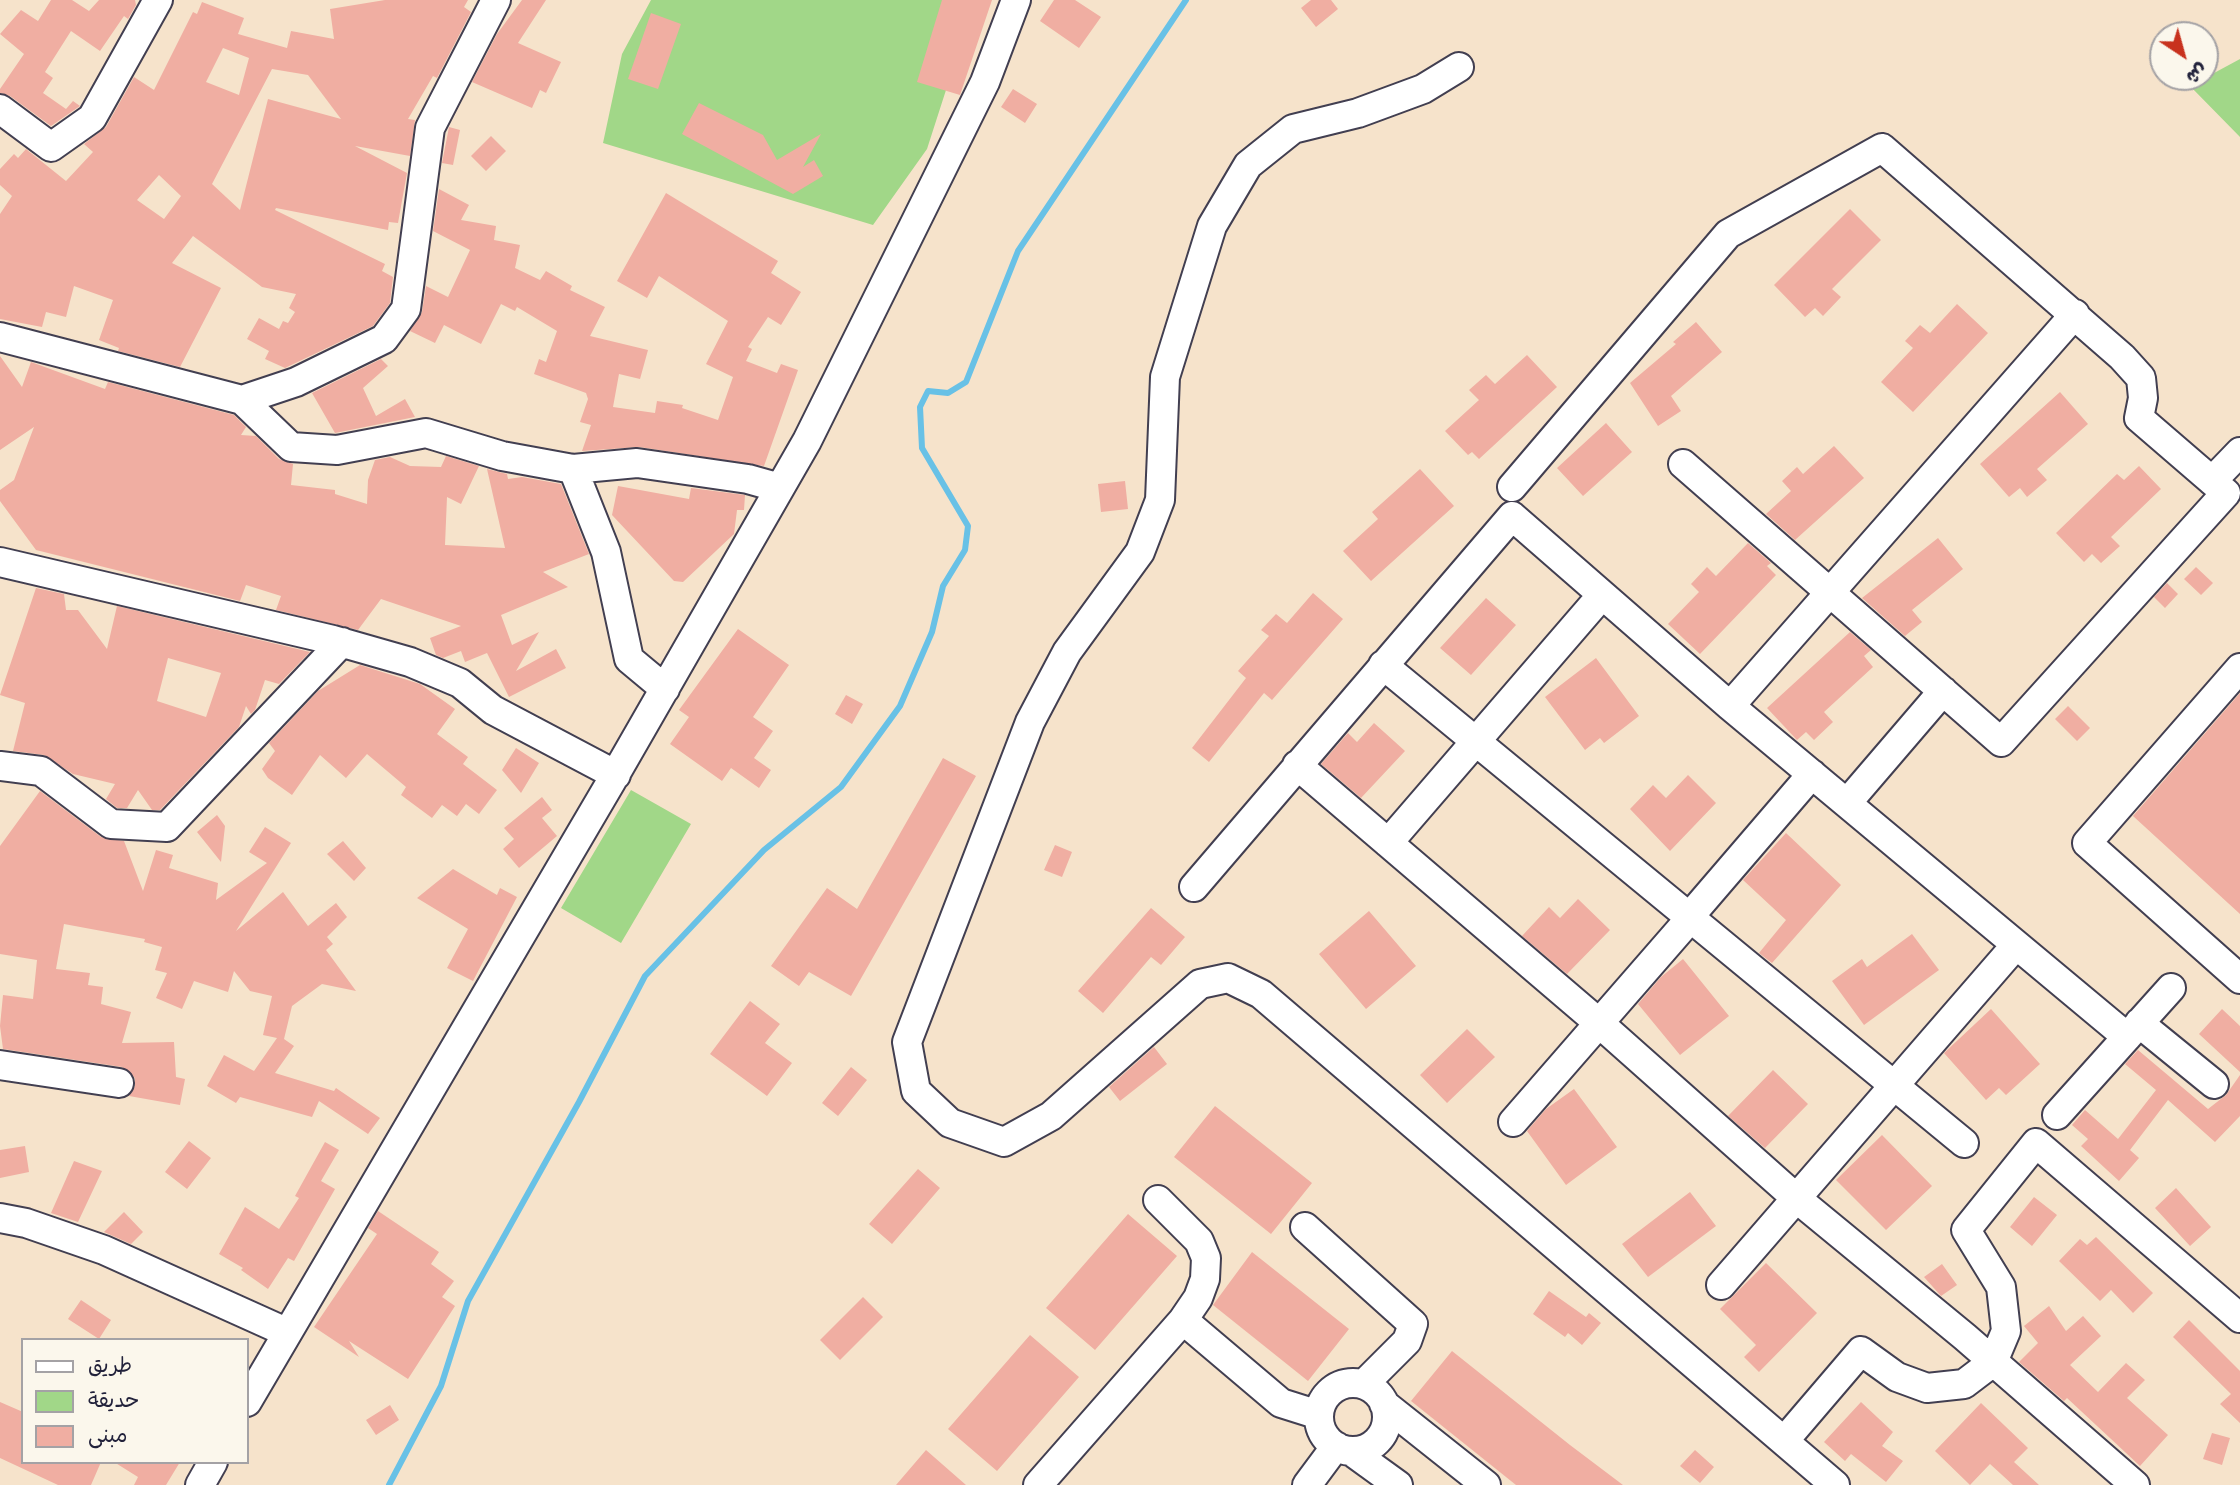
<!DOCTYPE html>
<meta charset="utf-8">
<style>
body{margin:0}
#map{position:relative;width:2240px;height:1485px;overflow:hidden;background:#f6e3cb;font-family:Dekko,"Playpen Sans Arabic",sans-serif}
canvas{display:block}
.legend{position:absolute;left:21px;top:1338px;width:228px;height:126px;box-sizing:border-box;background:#fbf7ec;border:2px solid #a4a2a5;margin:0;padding:9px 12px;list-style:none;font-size:21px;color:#22223b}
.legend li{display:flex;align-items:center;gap:14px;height:35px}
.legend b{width:35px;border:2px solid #a4a2a5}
.north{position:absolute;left:2149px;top:21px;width:70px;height:70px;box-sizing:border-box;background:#fbf7ec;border:2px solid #a4a2a5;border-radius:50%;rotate:144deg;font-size:19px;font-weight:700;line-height:28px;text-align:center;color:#22223b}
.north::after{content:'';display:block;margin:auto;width:24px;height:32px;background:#c8321e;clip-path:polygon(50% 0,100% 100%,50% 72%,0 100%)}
</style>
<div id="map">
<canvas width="2240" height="1485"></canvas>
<ul class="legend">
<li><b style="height:9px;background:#fff"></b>طريق</li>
<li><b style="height:19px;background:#a1d788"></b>حديقة</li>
<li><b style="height:19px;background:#f0aea2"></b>مبنى</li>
</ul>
<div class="north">ش</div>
</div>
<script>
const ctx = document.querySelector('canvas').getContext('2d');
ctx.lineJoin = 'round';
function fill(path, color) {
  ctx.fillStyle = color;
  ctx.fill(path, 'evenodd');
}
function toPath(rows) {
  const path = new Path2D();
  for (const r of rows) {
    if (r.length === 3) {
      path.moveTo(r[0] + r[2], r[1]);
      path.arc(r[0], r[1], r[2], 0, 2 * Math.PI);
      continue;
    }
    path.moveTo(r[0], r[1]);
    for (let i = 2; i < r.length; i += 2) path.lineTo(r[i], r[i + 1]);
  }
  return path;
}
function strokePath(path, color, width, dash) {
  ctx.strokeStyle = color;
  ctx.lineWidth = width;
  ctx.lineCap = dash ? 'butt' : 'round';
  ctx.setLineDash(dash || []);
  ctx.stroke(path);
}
const green = toPath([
 [651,0,975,0,927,149,873,225,603,143,622,54],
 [2240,59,2240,137,2190,86],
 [631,790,691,824,621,943,561,908]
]);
const stream = toPath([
 [389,1485,441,1386,468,1301,579,1102,645,976,764,850,841,787,900,706,932,632,943,586,965,550,968,526,922,448,920,407,928,391,948,393,966,382,1018,251,1186,0]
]);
const building = toPath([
 [51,0,72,0,89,11,99,0,135,0,136,5,128,19,124,16,100,51,71,31,45,72,53,78,43,93,66,109,73,101,80,106,51,126,10,96,0,93,0,89,24,54,0,34,21,10,38,21],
 [385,0,468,0,464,7,471,12,437,78,433,76,408,119,415,120,410,156,355,146,407,173,398,223,389,222,388,230,276,208,275,210,385,264,382,271,393,277,390,303,373,326,285,368,265,359,269,351,247,339,259,318,279,329,283,321,288,323,295,312,289,308,296,294,262,287,193,236,172,263,221,288,180,367,118,351,119,348,99,340,113,300,74,286,66,317,46,312,42,327,0,319,0,214,12,196,0,185,0,169,14,154,18,158,26,149,66,181,93,152,84,144,106,127,134,77,154,90,193,12,197,14,202,2,244,18,238,34,287,48,291,31,334,39,330,9],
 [223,48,249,58,239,95,206,82],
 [272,69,308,75,341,119,268,99,240,210,212,184],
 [159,175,181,196,164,219,137,200],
 [522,0,546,0,518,43,561,62,546,93,540,90,532,108,472,82,497,34],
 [942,0,992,0,960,95,917,82],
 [1054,0,1075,0,1101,17,1079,48,1040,21],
 [1311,0,1331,0,1338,9,1316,27,1301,8],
 [651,13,681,24,658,89,628,79],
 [1013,89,1037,104,1025,123,1001,107],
 [699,103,763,135,777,160,821,134,803,167,814,160,823,176,793,194,682,134],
 [449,127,460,130,453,165,442,163],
 [491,136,506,151,486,171,471,156],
 [439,189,469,205,461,220,496,226,494,240,520,245,515,268,540,280,546,271,572,286,570,290,605,307,590,336,648,350,640,379,619,374,613,407,655,413,657,401,683,405,682,408,718,420,733,377,706,364,728,321,659,276,647,298,617,281,666,193,778,261,771,273,801,292,781,325,768,317,748,347,752,349,746,361,777,373,781,364,798,370,764,466,639,447,582,451,591,425,580,422,588,399,586,393,534,374,539,359,546,362,557,331,517,307,515,311,501,304,481,344,444,325,435,343,410,331,422,312,426,286,448,297,470,250,433,231],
 [1850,209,1881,240,1832,289,1841,297,1823,316,1815,308,1805,317,1774,285],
 [1957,304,1988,333,1913,412,1881,382,1913,348,1905,341,1920,325,1930,333],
 [1696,322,1722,352,1671,396,1681,411,1658,426,1630,383,1676,344,1673,342],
 [1527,355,1557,387,1479,459,1472,452,1468,455,1445,431,1479,400,1469,390,1486,375,1495,384],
 [0,356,22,387,31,362,105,389,108,382,234,415,246,427,241,435,256,436,279,459,293,464,291,485,335,490,335,494,367,504,368,480,375,460,390,457,410,466,441,467,446,456,479,466,461,504,447,497,445,545,505,548,487,469,507,474,508,479,522,477,561,484,589,554,543,572,568,587,501,615,512,645,539,632,516,671,556,649,566,668,509,697,487,653,465,662,461,651,443,658,436,655,430,638,461,626,381,599,358,630,276,610,281,596,246,585,240,601,36,550,0,501,0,490,14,480,34,427,0,450],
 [381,359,388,366,363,388,376,416,405,399,415,417,335,433,312,393],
 [2060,392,2088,424,2037,469,2047,480,2027,497,2020,488,2009,497,1980,464],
 [1606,423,1632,452,1583,496,1557,468],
 [1834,446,1864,478,1795,540,1766,514,1791,491,1782,481,1797,467,1803,474],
 [2139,466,2161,489,2111,537,2120,546,2101,563,2092,554,2084,562,2056,533,2117,474,2124,480],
 [1420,469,1454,506,1371,581,1343,551,1378,519,1372,512],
 [1125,481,1128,509,1101,512,1098,484],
 [618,486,689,499,691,488,745,495,744,510,737,510,734,534,683,582,674,581,612,515],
 [1938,538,1963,569,1912,610,1922,622,1905,636,1862,598],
 [1748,543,1771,563,1767,566,1776,575,1700,654,1668,624,1699,592,1691,584,1707,567,1716,576],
 [2196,567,2213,583,2201,595,2184,579],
 [2167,583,2178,594,2165,608,2154,597],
 [36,588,64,594,66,610,78,610,107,649,117,606,310,652,279,684,265,680,255,710,251,714,246,706,239,727,160,810,152,810,138,790,127,808,117,808,106,799,115,784,73,774,44,755,13,751,25,703,0,695],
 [168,658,221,673,206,717,157,701],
 [1313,593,1343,619,1272,700,1264,693,1209,762,1192,748,1246,678,1238,671,1269,636,1261,630,1276,614,1287,623],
 [1486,598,1516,625,1471,675,1440,648],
 [738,629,789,665,753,717,773,731,754,758,771,770,759,788,731,768,722,781,670,744,689,717,679,710],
 [1850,632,1871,650,1864,656,1873,667,1824,712,1833,722,1814,740,1806,732,1797,740,1767,708],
 [1596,658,1639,716,1604,743,1600,738,1585,750,1545,697],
 [360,665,420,684,455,709,437,734,468,757,463,764,497,790,479,814,466,804,457,816,442,805,432,818,401,795,406,787,367,754,346,778,320,755,292,795,268,778,262,769,275,751,269,743,318,691],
 [2240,693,2240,914,2133,816],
 [846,695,863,704,852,724,835,714],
 [2068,706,2090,728,2077,741,2055,719],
 [1374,723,1405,751,1361,798,1321,764,1348,733,1357,742],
 [516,748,539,763,521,793,502,770],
 [943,758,976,776,851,996,809,972,799,986,771,966,827,888,857,909],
 [1688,775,1716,803,1670,851,1630,809,1653,785,1666,798],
 [40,791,101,837,124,841,143,891,156,850,173,855,169,868,218,883,216,900,267,863,249,852,265,827,291,843,236,931,283,892,308,926,336,903,347,917,327,937,333,944,326,950,356,991,322,984,292,1006,284,1039,294,1046,275,1073,334,1091,336,1088,380,1118,368,1134,319,1101,312,1117,240,1097,236,1103,207,1086,224,1055,254,1071,277,1038,263,1035,272,996,250,991,234,971,228,992,194,981,182,1009,156,998,167,973,155,970,162,947,144,942,145,939,64,924,56,969,90,973,88,985,103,987,101,1004,131,1012,122,1043,174,1042,176,1077,185,1079,180,1105,129,1096,135,1086,135,1078,122,1067,3,1049,0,1026,3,995,33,999,37,960,0,954,0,846],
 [542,797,552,810,542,818,557,836,519,868,503,849,514,839,504,828],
 [217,815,225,826,221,862,197,832],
 [1786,833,1841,885,1772,963,1759,953,1786,920,1743,880],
 [343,841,366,868,354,881,327,854],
 [1055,845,1072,852,1062,877,1044,870],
 [453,869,497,895,500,888,517,897,473,981,447,968,468,929,417,898],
 [1578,899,1610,930,1567,974,1522,936,1549,907,1560,918],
 [1151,908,1185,937,1161,965,1151,957,1103,1013,1078,991],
 [1369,911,1416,966,1366,1009,1319,954],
 [1912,934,1939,970,1864,1025,1832,981,1862,959,1867,967],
 [1683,959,1729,1016,1680,1055,1638,1004,1661,977],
 [750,1001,780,1024,765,1043,792,1063,767,1096,710,1054],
 [1991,1009,2040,1064,2006,1095,1999,1088,1986,1100,1944,1053],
 [2222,1009,2240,1026,2240,1072,2199,1034],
 [1467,1029,1495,1057,1447,1103,1420,1075],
 [1154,1047,1167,1064,1120,1101,1109,1087],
 [2138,1050,2208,1109,2226,1095,2240,1075,2240,1116,2215,1142,2168,1100,2130,1150,2139,1158,2119,1181,2081,1146,2088,1139,2072,1125,2085,1110,2118,1139,2156,1090,2125,1064],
 [851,1067,867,1080,838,1116,822,1103],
 [1773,1070,1808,1104,1765,1148,1728,1116],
 [1574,1089,1617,1147,1566,1185,1527,1131,1546,1109],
 [1215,1106,1312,1183,1271,1234,1174,1157],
 [1882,1135,1932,1186,1886,1230,1836,1180],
 [189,1141,211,1158,187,1189,165,1172],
 [325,1142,339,1150,321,1181,335,1189,294,1261,288,1258,268,1289,241,1270,243,1268,219,1254,245,1207,279,1229,299,1198,295,1196],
 [25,1146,29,1172,0,1178,0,1150],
 [74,1161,102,1171,78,1222,51,1213],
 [918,1169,940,1188,892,1244,869,1224],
 [2176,1188,2211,1227,2190,1246,2155,1208],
 [1690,1192,1716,1226,1648,1277,1622,1244],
 [2034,1197,2057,1215,2032,1246,2010,1227],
 [378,1211,439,1252,431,1264,454,1281,442,1297,455,1306,408,1379,349,1341,359,1357,314,1327,377,1234,368,1228],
 [124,1212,143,1232,131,1244,104,1232],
 [1128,1214,1177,1256,1095,1350,1046,1308],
 [2096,1237,2153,1293,2133,1313,2111,1290,2100,1301,2059,1261,2080,1239,2087,1245],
 [1252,1252,1349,1329,1308,1381,1213,1305],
 [1766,1263,1817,1313,1759,1372,1744,1357,1756,1345,1720,1309],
 [1942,1264,1957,1285,1941,1296,1924,1277],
 [1549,1291,1586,1317,1589,1313,1601,1323,1582,1345,1568,1333,1565,1337,1533,1314],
 [863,1297,883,1317,840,1360,820,1340],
 [81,1300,111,1320,99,1339,68,1319],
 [2049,1306,2066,1331,2083,1316,2101,1336,2070,1365,2098,1392,2126,1363,2145,1380,2127,1398,2168,1435,2140,1466,2067,1398,2064,1401,2019,1362,2038,1343,2024,1326],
 [2189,1320,2240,1371,2240,1423,2220,1404,2231,1394,2173,1337],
 [1030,1335,1079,1377,997,1471,948,1429],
 [1452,1351,1570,1445,1623,1485,1516,1485,1411,1401],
 [0,1402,23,1412,23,1462,101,1462,91,1485,58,1485,0,1458],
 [1861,1402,1893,1432,1882,1446,1903,1461,1886,1482,1851,1454,1845,1461,1824,1442],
 [1981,1403,2028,1448,2014,1462,2039,1485,2013,1485,1990,1464,1970,1485,1935,1451],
 [390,1405,399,1420,376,1435,366,1420],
 [2212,1433,2230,1438,2222,1465,2203,1459],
 [926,1450,966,1485,896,1485],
 [1695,1450,1714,1467,1700,1483,1680,1466],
 [114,1462,180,1462,166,1485,134,1485,138,1477]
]);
const minor = toPath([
 [1459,67,1423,89,1358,113,1293,129,1248,165,1212,226,1165,377,1160,500,1140,552,1067,652,1030,722,907,1042,916,1091,950,1123,1004,1142,1051,1116,1200,984,1228,978,1261,994,1835,1485],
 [0,109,51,147,92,118,158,0],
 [0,337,242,400,291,447,337,450,426,433,502,456,573,469,637,463,748,479,780,488],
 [242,400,296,382,384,339,406,309,430,128,496,0],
 [573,469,606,552,629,659,665,689],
 [2212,481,2240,452],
 [1512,487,1728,234,1882,148,2122,357,2141,378,2143,398,2139,418,2226,493,2001,742,1683,464],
 [0,562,333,640,410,662,460,683,493,710,616,775],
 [1383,665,1964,1143],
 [2240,668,2087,843,2240,979],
 [1730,706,2075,314],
 [1297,765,1599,1023,1796,1198,1965,1337,2135,1485],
 [0,766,41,771,111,824,167,827,342,642],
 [1847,803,1943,691],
 [1388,843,1602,595],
 [1194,887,1512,516,1730,706,2127,1037],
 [1690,916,1812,774],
 [2139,1023,2214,1084],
 [0,1065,119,1083],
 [2057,1115,2171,988],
 [1513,1122,1681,929],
 [1158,1200,1199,1241,1206,1258,1205,1279,1198,1298,1183,1320],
 [0,1218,26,1223,104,1250,286,1332],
 [1305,1227,1413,1324,1407,1341,1365,1383],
 [1721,1285,2016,945],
 [1353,1417,34],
 [247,1402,611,782,807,441,985,82,1016,0],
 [1384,1404,1486,1485],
 [1784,1441,1861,1351,1897,1377,1927,1388,1964,1384,1993,1362,2006,1331,2001,1287,1966,1230,2036,1143,2240,1318],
 [1351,1451,1398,1485],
 [200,1485,213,1462],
 [1038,1485,1183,1320,1281,1403,1319,1415],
 [1307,1485,1336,1446]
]);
fill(green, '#a1d788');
strokePath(stream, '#68c1e6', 6);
fill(building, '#f0aea2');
strokePath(minor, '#423f51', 32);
strokePath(minor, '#fff', 28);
</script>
